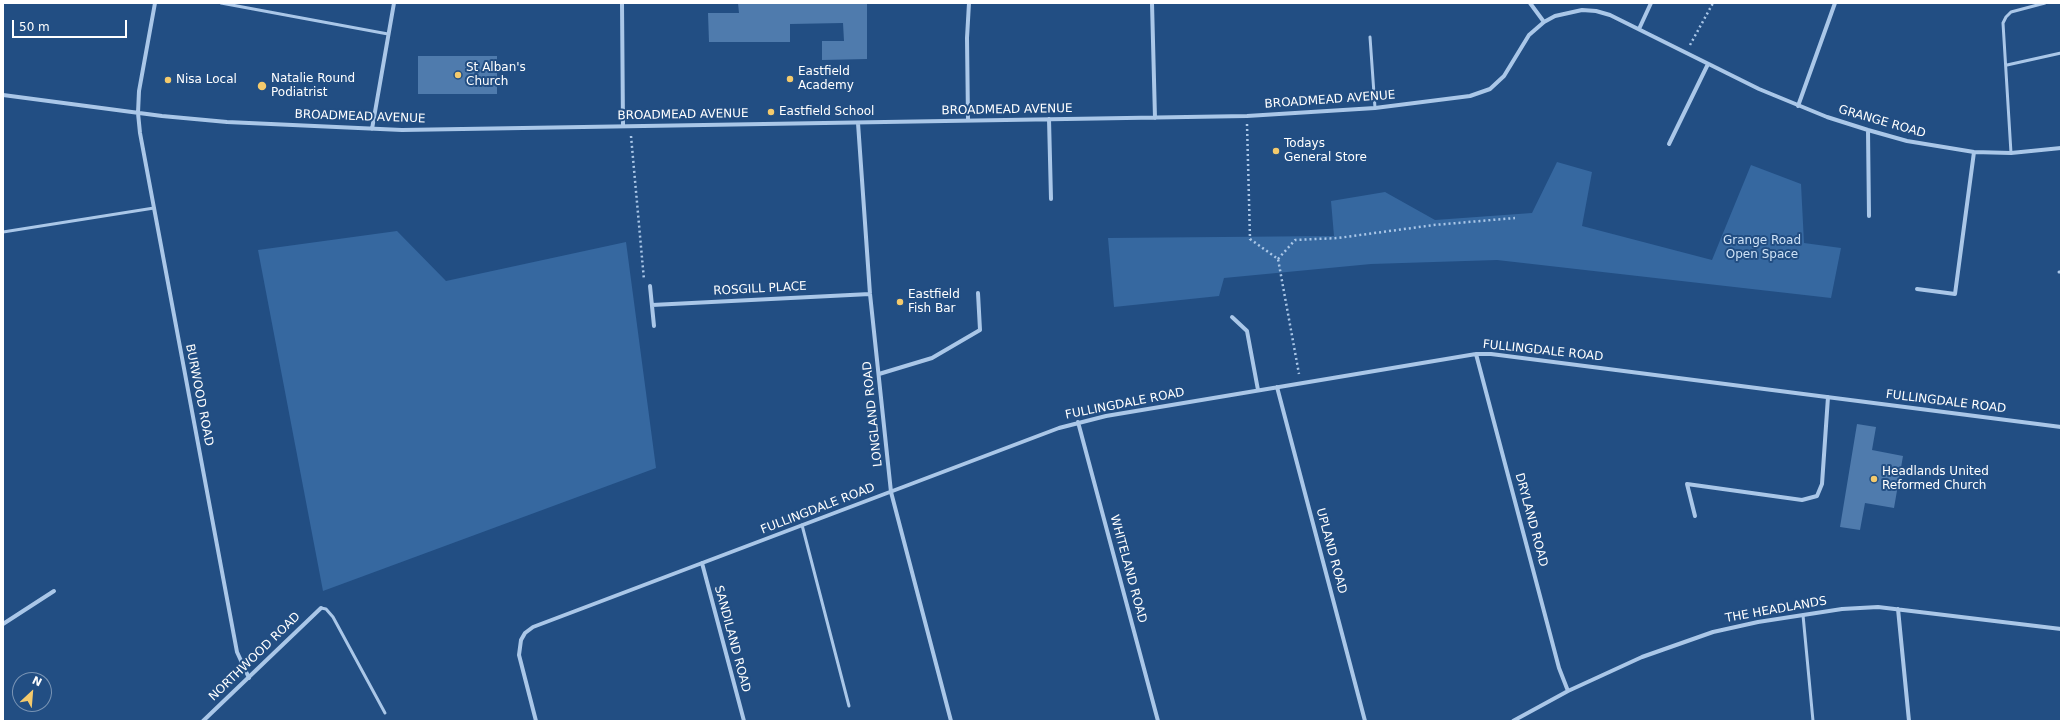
<!DOCTYPE html>
<style>
body{margin:0}
#map{position:relative;width:2064px;height:724px;overflow:hidden;background:#224e83;font-family:"DejaVu Sans",sans-serif}
canvas{display:block}
.frame{position:absolute;inset:0;border:4px solid #fff;pointer-events:none}
.north{position:absolute;left:12px;top:672px;width:40px;height:40px;box-sizing:border-box;background:#224e83;border:1px solid #7a95b5;border-radius:50%;rotate:26deg;font-size:11px;font-weight:700;line-height:16px;text-align:center;color:#fff}
.north::after{content:'';display:block;margin:auto;width:14px;height:18px;background:#f4ca6c;clip-path:polygon(50% 0,100% 100%,50% 72%,0 100%)}
.scale{position:absolute;left:12px;top:20px;width:115px;height:18px;box-sizing:border-box;border:2px solid #fff;border-top:0;padding-left:5px;font-size:12px;line-height:14px;white-space:nowrap;color:#fff;-webkit-text-stroke:3px #224e83;paint-order:stroke}
</style>
<div id="map">
<canvas width="2064" height="724"></canvas>
<div class="frame"></div>
<div class="north">N</div>
<div class="scale">50 m</div>
</div>
<script>
const ctx = document.querySelector('canvas').getContext('2d');
ctx.lineJoin = 'round';
function fill(path, color) {
  ctx.fillStyle = color;
  ctx.fill(path, 'evenodd');
}
function toPath(rows) {
  const path = new Path2D();
  for (const r of rows) {
    path.moveTo(r[0], r[1]);
    for (let i = 2; i < r.length; i += 2) path.lineTo(r[i], r[i + 1]);
  }
  return path;
}
function strokePath(path, color, width, dash) {
  ctx.strokeStyle = color;
  ctx.lineWidth = width;
  ctx.lineCap = dash ? 'butt' : 'round';
  ctx.setLineDash(dash || []);
  ctx.stroke(path);
}
function drawText(font, color, halo, rows, align = 'center') {
  ctx.font = font + ' "DejaVu Sans",sans-serif';
  ctx.lineWidth = 4;
  ctx.setLineDash([]);
  ctx.textBaseline = 'middle';
  ctx.strokeStyle = halo;
  ctx.fillStyle = color;
  for (const [text, x, y, turn = 0] of rows) {
    ctx.save();
    ctx.translate(x, y);
    ctx.rotate((+turn || 0) * Math.PI / 180);
    ctx.textAlign = isNaN(turn) ? turn : align;
    if (halo) ctx.strokeText(text, 0, 0);
    ctx.fillText(text, 0, 0);
    ctx.restore();
  }
}
const green = toPath([
 [1557,162,1592,172,1582,226,1712,260,1751,165,1801,184,1804,243,1841,248,1831,298,1497,260,1371,264,1224,278,1219,296,1114,307,1108,238,1334,236,1331,201,1385,192,1435,220,1532,213],
 [397,231,446,281,626,242,656,468,323,591,258,250]
]);
const building = toPath([
 [738,3,867,3,867,59,822,60,822,41,844,41,843,23,790,24,790,42,709,42,708,13,739,13],
 [418,56,497,56,497,94,418,94],
 [1857,424,1876,427,1872,450,1903,456,1894,508,1865,503,1860,530,1840,527]
]);
const path = toPath([
 [1690,45,1713,3],
 [1247,124,1250,239,1278,259,1299,374],
 [631,136,644,280],
 [1278,259,1295,240,1338,238,1434,225,1515,218]
]);
const lane = toPath([
 [221,3,388,34],
 [1370,37,1375,108],
 [2007,65,2061,53],
 [2011,153,2003,23,2006,17,2011,12,2045,3],
 [3,232,154,208],
 [2059,272,2061,272],
 [802,525,849,706],
 [321,608,326,609,333,617,385,713],
 [1803,615,1813,721]
]);
const street = toPath([
 [155,3,139,91,138,113,140,133,237,652,249,678],
 [622,3,623,126],
 [1152,3,1155,118],
 [1530,3,1544,22],
 [1639,29,1651,3],
 [3,95,162,116,227,122,402,130,1247,116,1375,108,1470,96,1490,89,1504,76,1529,35,1544,22,1555,16,1582,10,1596,11,1610,15,1759,89,1827,117,1868,130,1907,141,1974,152,2011,153,2061,148],
 [1798,106,1835,3],
 [1049,119,1051,199],
 [968,120,967,38,969,3],
 [858,123,870,294,891,492,951,721],
 [372,129,394,3],
 [1868,130,1869,216],
 [1669,144,1708,64],
 [650,286,654,326],
 [1917,289,1955,294,1974,152],
 [652,305,870,294],
 [1232,317,1247,331,1258,390],
 [1476,354,1559,668,1568,691],
 [879,374,932,358,980,330,978,293],
 [1277,387,1365,721],
 [1078,422,1158,721],
 [1695,516,1687,484,1802,500,1817,496,1822,484,1828,397],
 [702,563,744,721],
 [1898,609,1909,721],
 [3,624,54,591],
 [203,721,321,608],
 [536,721,519,655,521,640,525,633,533,627,1059,428,1106,416,1476,354,1491,354,2061,427],
 [1513,721,1568,691,1642,657,1713,632,1758,622,1842,609,1878,607,2061,629]
]);
const markers = [
 [458,75,4,"#f4ca6c"],
 [790,79,4,"#f4ca6c"],
 [168,80,4,"#f4ca6c"],
 [262,86,5,"#f4ca6c"],
 [771,112,4,"#f4ca6c"],
 [1276,151,4,"#f4ca6c"],
 [900,302,4,"#f4ca6c"],
 [1874,479,4,"#f4ca6c"]
];
const poiNames = [
 ["St Alban's",466,68],
 ["Church",466,82],
 ["Eastfield",798,72],
 ["Academy",798,86],
 ["Natalie Round",271,79],
 ["Podiatrist",271,93],
 ["Nisa Local",176,80],
 ["Eastfield School",779,112],
 ["Todays",1284,144],
 ["General Store",1284,158],
 ["Eastfield",908,295],
 ["Fish Bar",908,309],
 ["Headlands United",1882,472],
 ["Reformed Church",1882,486]
];
const streetNames = [
 ["BROADMEAD AVENUE",1330,100,-4],
 ["BROADMEAD AVENUE",1007,110,-1],
 ["BROADMEAD AVENUE",683,115,-1],
 ["BROADMEAD AVENUE",360,117,2],
 ["GRANGE ROAD",1882,122,16],
 ["ROSGILL PLACE",760,289,-3],
 ["FULLINGDALE ROAD",1543,351,6],
 ["BURWOOD ROAD",199,395,79],
 ["FULLINGDALE ROAD",1946,402,7],
 ["FULLINGDALE ROAD",1125,404,-11],
 ["LONGLAND ROAD",873,414,-96],
 ["FULLINGDALE ROAD",818,509,-21],
 ["DRYLAND ROAD",1531,520,75],
 ["UPLAND ROAD",1331,551,75],
 ["WHITELAND ROAD",1128,569,75],
 ["THE HEADLANDS",1776,610,-10],
 ["SANDILAND ROAD",732,639,75],
 ["NORTHWOOD ROAD",255,657,-44]
];
const parkNames = [
 ["Grange Road",1762,241],
 ["Open Space",1762,255]
];
fill(green, '#3668a0');
fill(building, '#4f7bad');
strokePath(path, '#aac7e8', 2.5, [2, 3]);
strokePath(lane, '#aac7e8', 3);
strokePath(street, '#aac7e8', 4);
for (const [x, y, r, color] of markers) {
  const dot = new Path2D();
  dot.arc(x, y, r, 0, 2 * Math.PI);
  ctx.fillStyle = color;
  ctx.fill(dot);
  strokePath(dot, '#224e83', 1.5);
}
drawText('12px', '#fff', '#224e83', poiNames, 'left');
drawText('12px', '#fff', '#224e83', streetNames);
drawText('12px', '#cde1f6', '#224e83', parkNames);
</script>
